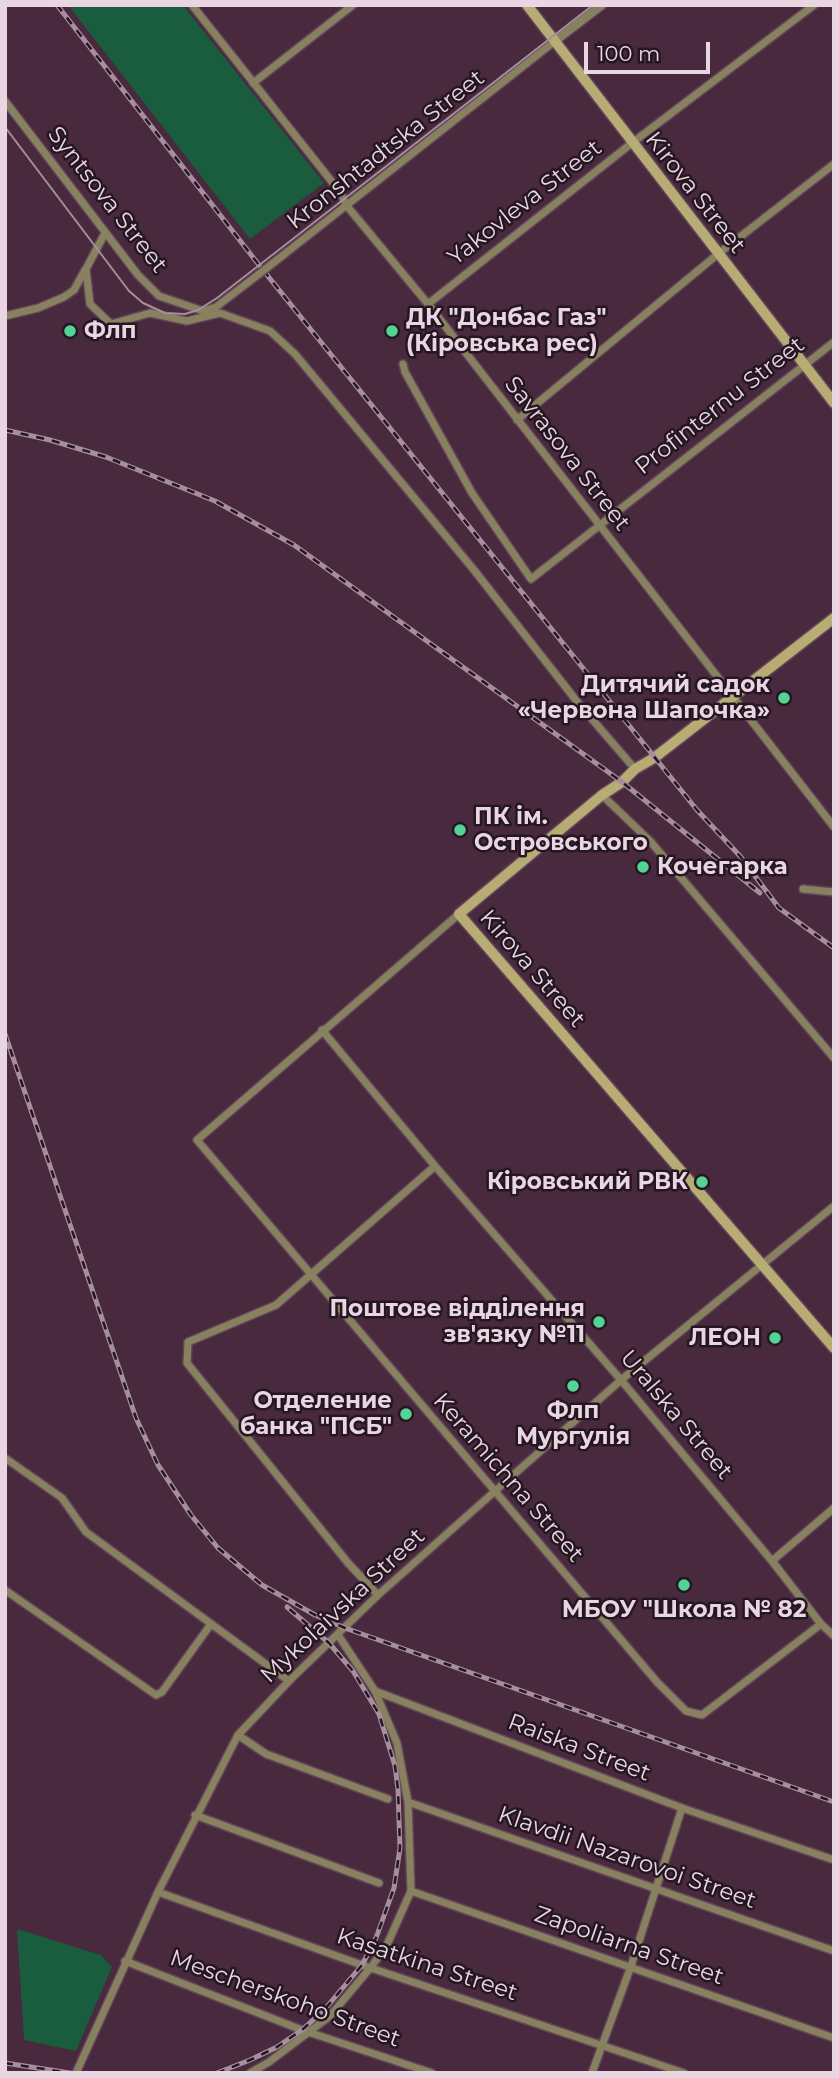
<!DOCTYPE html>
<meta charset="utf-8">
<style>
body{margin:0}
#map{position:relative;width:839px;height:2078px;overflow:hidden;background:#48293e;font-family:Montserrat,sans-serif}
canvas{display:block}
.frame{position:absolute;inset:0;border:7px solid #ead5e2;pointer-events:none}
.scale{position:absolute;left:584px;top:42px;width:126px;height:32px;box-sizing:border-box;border:4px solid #ead5e2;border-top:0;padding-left:9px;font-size:21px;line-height:24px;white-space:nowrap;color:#ead5e2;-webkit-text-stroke:5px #251721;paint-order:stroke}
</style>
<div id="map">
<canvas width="839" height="2078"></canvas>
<div class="frame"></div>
<div class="scale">100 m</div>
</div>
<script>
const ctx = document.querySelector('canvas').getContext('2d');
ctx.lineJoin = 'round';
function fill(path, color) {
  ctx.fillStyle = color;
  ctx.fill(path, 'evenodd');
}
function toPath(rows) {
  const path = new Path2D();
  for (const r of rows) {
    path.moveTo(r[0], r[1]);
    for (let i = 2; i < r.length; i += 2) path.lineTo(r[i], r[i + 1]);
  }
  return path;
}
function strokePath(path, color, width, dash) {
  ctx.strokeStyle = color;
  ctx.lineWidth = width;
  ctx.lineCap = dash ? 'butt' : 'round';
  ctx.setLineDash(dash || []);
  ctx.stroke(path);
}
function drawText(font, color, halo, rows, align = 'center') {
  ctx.font = font + ' Montserrat,sans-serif';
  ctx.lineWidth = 5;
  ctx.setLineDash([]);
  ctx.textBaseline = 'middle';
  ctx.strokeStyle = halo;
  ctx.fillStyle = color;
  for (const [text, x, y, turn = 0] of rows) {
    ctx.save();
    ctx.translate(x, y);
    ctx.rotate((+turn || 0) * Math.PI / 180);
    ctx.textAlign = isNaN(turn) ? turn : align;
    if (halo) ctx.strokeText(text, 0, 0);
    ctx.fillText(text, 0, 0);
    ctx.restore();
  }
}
const green = toPath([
 [68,5,183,5,324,183,250,239],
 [17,1929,101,1955,112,1967,76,2051,24,2040]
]);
const minor = toPath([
 [192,5,340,192,347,206,428,304,834,827],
 [253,83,353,5],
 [5,101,138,275,159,296,203,311,216,307,259,274],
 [105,233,86,269,90,304,111,324,150,313,187,321,220,313,270,331,295,354,474,570,579,704,635,769],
 [268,267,555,41],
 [428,304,632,143,814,5],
 [5,316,38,308,64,297,74,290,85,270],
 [403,364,405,372,472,493,531,579,834,342],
 [517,420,718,254,834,164],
 [602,795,650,841,834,1058],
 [803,889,834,892],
 [459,914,197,1140,657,1682,686,1711,702,1715,821,1624],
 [322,1030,435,1166,621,1380,772,1561,821,1624,834,1636],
 [5,1458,62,1498,86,1532,289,1681],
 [772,1561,834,1508],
 [5,1590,156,1695,162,1692,211,1624],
 [378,1595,348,1563,187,1363,188,1342,276,1305,435,1166],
 [338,1635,375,1691,682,1808,834,1860],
 [238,1735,266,1754,388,1799],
 [408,1802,834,1951],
 [195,1815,379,1883],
 [411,1891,834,2038],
 [158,1892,362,1965,684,2073],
 [125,1961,302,2030,432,2073],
 [76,2073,158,1892,238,1735,289,1681,378,1595,494,1492,621,1380,834,1206],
 [250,2073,269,2062,330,2016,371,1967,386,1947,411,1891,408,1802,397,1743,375,1691],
 [592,2073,631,1966,682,1808]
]);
const tertiary = toPath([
 [555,41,602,5]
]);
const secondary = toPath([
 [527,5,834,403],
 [834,618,654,758,635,769,622,782,602,795,459,914,834,1348]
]);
const tram = toPath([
 [5,127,129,291,143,303,165,313,185,314,198,310,217,298,593,5]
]);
const rail = toPath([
 [57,5,259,265,697,810,740,856,779,908,834,948],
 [5,430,50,440,106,457,215,501,294,545,622,782,760,893],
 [5,1034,136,1418,158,1465,191,1515,218,1548,262,1585,315,1615,345,1628,834,1802],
 [5,2063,70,2073],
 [217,2073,250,2060,277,2047,302,2030,325,2009,362,1965,376,1938,394,1888,400,1848,398,1789,395,1766,379,1714,353,1671,329,1643,287,1607]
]);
const minorBridge = toPath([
 [259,274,268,267]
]);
const markers = [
 [70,331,7,"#54d396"],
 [392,331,7,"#54d396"],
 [784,698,7,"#54d396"],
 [460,830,7,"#54d396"],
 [643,867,7,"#54d396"],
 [702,1182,7,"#54d396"],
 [599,1322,7,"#54d396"],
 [775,1338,7,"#54d396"],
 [573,1386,7,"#54d396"],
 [406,1414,7,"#54d396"],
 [684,1585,7,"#54d396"]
];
const streetNames = [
 ["Kronshtadtska Street",386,150,-38],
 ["Kirova Street",695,193,52],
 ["Syntsova Street",107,200,52],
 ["Yakovleva Street",525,203,-38],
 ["Profinternu Street",720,406,-38],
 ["Savrasova Street",567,454,52],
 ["Kirova Street",532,969,49],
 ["Uralska Street",676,1415,50],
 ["Keramichna Street",508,1478,49],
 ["Mykolaivska Street",343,1606,-43],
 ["Raiska Street",579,1748,21],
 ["Klavdii Nazarovoi Street",627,1858,19],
 ["Zapoliarna Street",629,1946,19],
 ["Kasatkina Street",427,1965,18],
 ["Mescherskoho Street",285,1999,20]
];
const poiNames = [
 ["ДК \"Донбас Газ\"",406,318,"left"],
 ["(Кіровська рес)",406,344,"left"],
 ["Флп",84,331,"left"],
 ["Дитячий садок",770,685],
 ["«Червона Шапочка»",770,711],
 ["ПК ім.",474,817,"left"],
 ["Островського",474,843,"left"],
 ["Кочегарка",657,867,"left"],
 ["Кіровський РВК",688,1182],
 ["Поштове відділення",585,1309],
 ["зв'язку №11",585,1335],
 ["ЛЕОН",761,1338],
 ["Отделение",392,1401],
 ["банка \"ПСБ\"",392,1427],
 ["Флп",573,1411,"center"],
 ["Мургулія",573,1437,"center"],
 ["МБОУ \"Школа № 82",684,1610,"center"]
];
fill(green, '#1a5c3e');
strokePath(minor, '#624558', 10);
strokePath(tertiary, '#624558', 11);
strokePath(secondary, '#624558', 13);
strokePath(minor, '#87815f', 7);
strokePath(tertiary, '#87815f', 8);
strokePath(secondary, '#b6ac74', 10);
strokePath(tram, '#a78e9e', 2);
strokePath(rail, '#a78e9e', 5);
strokePath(rail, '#251721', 2.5, [8]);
strokePath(minorBridge, '#624558', 10, []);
strokePath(minorBridge, '#87815f', 7);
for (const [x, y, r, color] of markers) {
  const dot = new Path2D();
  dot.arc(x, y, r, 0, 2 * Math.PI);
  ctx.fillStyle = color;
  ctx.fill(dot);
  strokePath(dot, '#251721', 2.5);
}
drawText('23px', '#ead5e2', '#251721', streetNames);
drawText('bold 23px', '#ead5e2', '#251721', poiNames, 'right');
</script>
